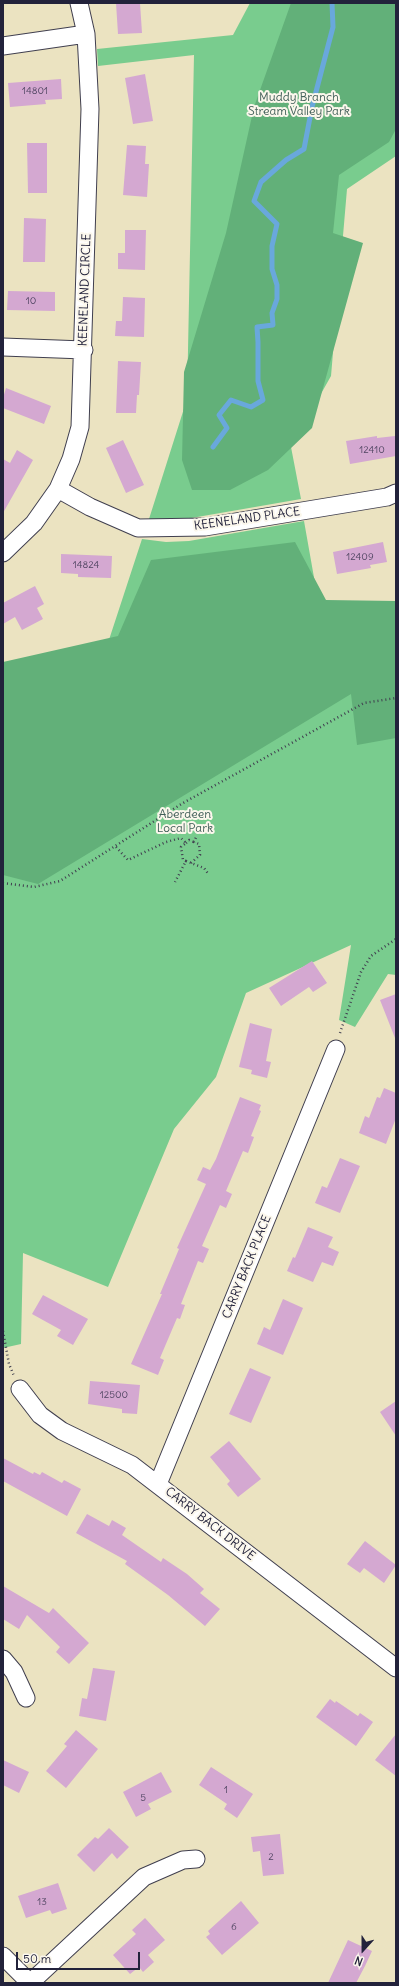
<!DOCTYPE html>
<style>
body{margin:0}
#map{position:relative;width:399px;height:1986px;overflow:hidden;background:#ebe3c1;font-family:Delius,sans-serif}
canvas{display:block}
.frame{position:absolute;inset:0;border:4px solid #22223b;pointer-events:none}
.north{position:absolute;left:343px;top:1930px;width:40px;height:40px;-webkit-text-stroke:3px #fbf7ec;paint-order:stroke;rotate:201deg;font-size:11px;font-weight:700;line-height:16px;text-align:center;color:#22223b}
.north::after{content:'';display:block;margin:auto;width:14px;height:18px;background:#22223b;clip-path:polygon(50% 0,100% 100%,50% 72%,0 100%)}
.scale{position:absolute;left:16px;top:1952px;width:124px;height:18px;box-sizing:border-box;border:2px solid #22223b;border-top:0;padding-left:5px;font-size:12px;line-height:14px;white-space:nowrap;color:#22223b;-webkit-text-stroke:3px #fbf7ec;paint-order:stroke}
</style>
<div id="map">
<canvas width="399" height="1986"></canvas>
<div class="frame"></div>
<div class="north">N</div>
<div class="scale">50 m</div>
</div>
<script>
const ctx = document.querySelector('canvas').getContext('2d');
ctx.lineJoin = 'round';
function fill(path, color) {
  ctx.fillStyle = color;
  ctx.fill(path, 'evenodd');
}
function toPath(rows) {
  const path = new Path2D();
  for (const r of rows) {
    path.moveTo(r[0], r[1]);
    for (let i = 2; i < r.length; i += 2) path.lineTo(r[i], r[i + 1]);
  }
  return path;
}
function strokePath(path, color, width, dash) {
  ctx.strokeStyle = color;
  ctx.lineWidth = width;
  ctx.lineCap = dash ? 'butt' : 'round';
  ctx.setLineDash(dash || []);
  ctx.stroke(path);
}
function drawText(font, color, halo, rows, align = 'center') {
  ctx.font = font + ' Delius,sans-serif';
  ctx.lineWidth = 4;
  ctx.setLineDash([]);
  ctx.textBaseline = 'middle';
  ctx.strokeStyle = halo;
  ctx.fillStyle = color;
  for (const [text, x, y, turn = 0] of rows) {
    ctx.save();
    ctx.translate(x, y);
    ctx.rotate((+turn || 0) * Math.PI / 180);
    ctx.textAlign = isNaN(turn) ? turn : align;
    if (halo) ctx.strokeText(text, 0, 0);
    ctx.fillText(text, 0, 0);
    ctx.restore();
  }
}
const green = toPath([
 [250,3,396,3,396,156,347,189,331,376,291,447,301,499,180,520,149,519,187,399,194,55,98,66,97,49,233,35],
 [304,521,321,617,396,605,396,975,388,974,355,1027,339,1020,351,945,246,993,216,1077,174,1129,108,1287,23,1253,21,1344,3,1348,3,668,105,652,142,539,166,542,189,541]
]);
const forest = toPath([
 [291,3,396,3,396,129,389,142,339,175,333,233,363,243,312,428,268,470,230,490,192,490,182,460,184,372,226,233,254,107],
 [295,542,326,600,396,601,396,738,357,745,351,694,38,884,3,875,3,662,118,636,151,560]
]);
const stream = toPath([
 [213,447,227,428,219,415,231,400,251,407,263,400,258,381,258,342,257,327,273,325,272,313,277,299,277,285,272,269,272,246,277,224,254,201,261,182,286,160,304,149,312,107,333,27,332,3]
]);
const building = toPath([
 [116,3,140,3,142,33,118,34],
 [145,74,153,121,133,124,125,78],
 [61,79,62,99,45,100,46,104,10,107,8,83],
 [27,143,47,143,47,193,28,193],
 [127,145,146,146,145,164,149,164,147,197,123,195],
 [24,218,46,219,45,262,23,262],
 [125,230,146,230,145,270,118,269,118,253,125,253],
 [8,291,55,292,55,311,7,310],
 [123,297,145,298,144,337,115,336,116,321,122,321],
 [118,361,141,362,139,395,137,395,136,413,116,413],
 [6,388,51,406,44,424,3,408,3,398],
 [377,436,377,438,395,436,396,456,350,464,346,441],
 [123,440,144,485,126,493,106,448],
 [17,450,33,460,3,513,3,459,10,463],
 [383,542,387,562,370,565,371,568,337,574,333,552],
 [61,554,112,556,111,578,78,577,78,574,61,573],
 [35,586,44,604,37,608,43,619,22,630,15,617,3,624,3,603],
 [312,961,327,983,313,992,309,987,281,1006,269,988],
 [396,994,396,1037,395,1038,380,1000],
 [250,1023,272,1029,266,1061,271,1062,267,1078,251,1074,252,1070,239,1067],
 [384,1088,396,1093,396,1118,386,1144,359,1133,365,1116,369,1118,377,1097,380,1098],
 [240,1097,261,1105,259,1110,261,1111,251,1136,254,1137,248,1153,243,1151,226,1191,232,1194,226,1208,220,1205,202,1246,209,1249,203,1263,198,1261,181,1304,185,1305,180,1319,177,1318,160,1358,164,1360,158,1375,131,1364,162,1294,160,1294,179,1249,177,1248,206,1184,197,1180,203,1167,210,1170,216,1159],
 [340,1158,360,1166,340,1213,315,1203,322,1186,327,1188],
 [308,1227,333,1237,328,1247,339,1252,333,1266,322,1262,313,1282,287,1271,293,1257,295,1258],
 [43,1295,88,1319,73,1345,57,1336,61,1330,32,1314],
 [283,1299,303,1308,283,1355,257,1344,264,1327,270,1330],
 [250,1368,271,1377,251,1423,229,1414],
 [90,1381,140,1385,137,1414,122,1413,122,1409,88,1404],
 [396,1401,396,1436,380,1412],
 [229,1441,261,1479,238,1497,227,1484,230,1481,210,1457],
 [3,1458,33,1474,34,1472,40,1475,42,1472,62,1483,64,1480,81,1489,67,1516,3,1481],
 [87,1514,109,1526,112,1520,126,1528,122,1535,161,1562,163,1558,187,1574,204,1589,200,1593,220,1609,205,1626,168,1595,125,1564,127,1561,76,1533],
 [365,1541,396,1565,384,1583,364,1568,360,1573,347,1564],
 [3,1586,49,1613,53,1608,89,1643,69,1664,56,1652,60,1647,27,1615,19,1629,3,1619],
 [93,1668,115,1671,106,1721,79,1716,82,1698,87,1699],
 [330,1699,335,1703,336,1701,358,1716,360,1713,373,1722,356,1746,316,1717],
 [76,1730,98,1749,66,1788,46,1771,67,1746,64,1744],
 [396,1734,396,1776,375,1760],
 [3,1760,29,1772,19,1793,3,1785],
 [211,1767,253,1794,237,1818,224,1809,227,1804,199,1785],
 [161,1772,172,1792,148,1804,151,1809,136,1817,123,1792],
 [109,1828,129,1847,117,1859,112,1853,94,1872,77,1855,95,1837,98,1839],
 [280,1834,284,1874,263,1876,260,1851,253,1852,251,1837],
 [58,1883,67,1909,52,1914,50,1910,26,1918,18,1896],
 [241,1901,259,1923,222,1955,206,1937,210,1934,208,1931],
 [145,1918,165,1940,148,1955,154,1962,143,1972,139,1967,130,1974,113,1955,136,1934,132,1930],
 [348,1940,372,1951,365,1966,356,1983,328,1983]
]);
const path = toPath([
 [186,843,189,840,194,842],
 [116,847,128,860,166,842,181,838,186,843,181,847,183,860,186,861,175,882],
 [186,861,204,868,209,875],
 [191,863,200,855,199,844,194,842,197,835],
 [3,883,34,887,60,881,183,803,364,703,396,698],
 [340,1033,361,972,371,956,396,939],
 [3,1331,9,1364,14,1376]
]);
const minor = toPath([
 [3,46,86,34],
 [3,347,84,350],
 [58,489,90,507,138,528,205,527,387,497,396,493],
 [3,553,34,523,58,489,71,459,80,427,90,109,86,34,79,3],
 [20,1389,40,1415,62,1431,132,1465,396,1668],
 [158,1484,336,1049],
 [3,1659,14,1672,26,1698],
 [3,1956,30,1983,144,1877,183,1860,196,1859]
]);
const numberNames = [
 ["14801",35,91],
 ["10",31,301],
 ["12410",372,450],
 ["12409",360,557],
 ["14824",86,565],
 ["12500",114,1395],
 ["1",226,1790],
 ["5",143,1798],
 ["2",271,1857],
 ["13",42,1902],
 ["6",234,1927]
];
const parkNames = [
 ["Muddy Branch",299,98],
 ["Stream Valley Park",299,112],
 ["Aberdeen",185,815],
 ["Local Park",185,829]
];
const streetNames = [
 ["KEENELAND CIRCLE",85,290,-88],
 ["KEENELAND PLACE",247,519,-8],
 ["CARRY BACK PLACE",247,1267,-68],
 ["CARRY BACK DRIVE",210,1524,38]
];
fill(green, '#79cc8e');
fill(forest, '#62b079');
strokePath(stream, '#69a8dc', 5);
fill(building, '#d4a8d1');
strokePath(minor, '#403f4f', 19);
strokePath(path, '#403f4f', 2.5, [1, 3]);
strokePath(minor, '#fff', 17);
drawText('10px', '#4e4460', null, numberNames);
drawText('12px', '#405e58', '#fbf7ec', parkNames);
drawText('12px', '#22223b', '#fbf7ec', streetNames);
</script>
